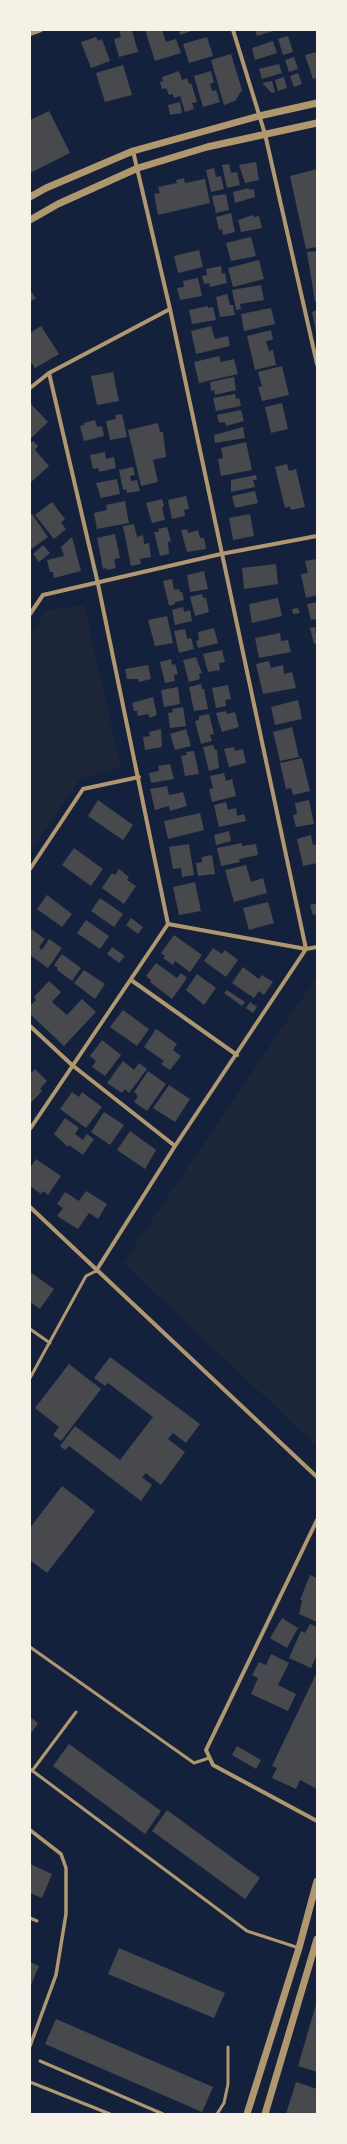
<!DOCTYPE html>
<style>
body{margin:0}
#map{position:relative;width:347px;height:2144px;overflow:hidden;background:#14213d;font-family:"Titillium Web",sans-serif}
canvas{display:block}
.frame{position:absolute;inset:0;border:31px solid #f6f1e7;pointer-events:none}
</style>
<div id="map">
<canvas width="347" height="2144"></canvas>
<div class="frame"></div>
</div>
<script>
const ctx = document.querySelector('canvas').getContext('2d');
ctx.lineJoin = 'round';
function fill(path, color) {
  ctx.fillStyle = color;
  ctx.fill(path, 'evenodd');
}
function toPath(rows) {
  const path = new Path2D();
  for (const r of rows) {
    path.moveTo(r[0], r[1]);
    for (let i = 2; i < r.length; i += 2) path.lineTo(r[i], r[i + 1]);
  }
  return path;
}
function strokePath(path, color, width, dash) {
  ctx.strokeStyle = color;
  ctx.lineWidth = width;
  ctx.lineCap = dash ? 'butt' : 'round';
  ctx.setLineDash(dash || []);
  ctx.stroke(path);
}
const green = toPath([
 [84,605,121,767,80,779,30,851,30,635,47,610],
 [317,976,317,1446,123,1263]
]);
const building = toPath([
 [119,30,132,30,138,52,119,57,114,39,121,37],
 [145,30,162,30,166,42,176,39,181,53,155,61],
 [179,30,194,30,180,35],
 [255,30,273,30,273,31,257,36],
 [288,36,293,52,283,55,278,39],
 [96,37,98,41,102,39,110,61,91,68,81,42],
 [207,37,213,56,189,63,183,44],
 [273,41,277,53,255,60,252,48],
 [317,52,317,78,313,79,305,55],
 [231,54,242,90,235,101,224,105,211,60],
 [294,57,298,69,289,72,285,60],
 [279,64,282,73,262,79,259,69],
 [123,65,132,95,105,102,96,73],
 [179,71,182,80,187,78,189,84,191,83,197,102,192,103,194,109,185,112,180,96,174,98,173,94,169,95,166,88,162,89,160,82,163,81,162,77],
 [211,71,214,82,210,84,212,91,216,90,220,102,203,107,194,76],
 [298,73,302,84,294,87,290,76],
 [284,77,287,88,278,91,275,80],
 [272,81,275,92,272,93,262,83],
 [180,102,182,113,170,115,168,105],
 [49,111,70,153,30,173,30,120],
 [256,162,259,180,245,183,239,165],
 [229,164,231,173,237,172,240,185,227,188,222,165],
 [214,168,216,177,221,176,224,189,211,192,206,170],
 [317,169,317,247,306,249,290,176],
 [184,178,185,183,205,179,210,203,158,215,154,194,160,193,158,187,177,183,176,180],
 [249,188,249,190,254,189,255,197,235,203,233,192],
 [226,194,229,210,216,213,212,196],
 [231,213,235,232,223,235,222,229,219,230,216,217],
 [253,215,254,217,259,216,262,228,241,232,238,220],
 [251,237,256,256,231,261,226,243],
 [199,250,203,267,178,273,174,256],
 [317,251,317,302,315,302,307,252],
 [259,260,264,279,233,287,228,268],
 [221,266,222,274,225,273,227,283,210,287,209,283,204,284,202,276,207,275,206,269],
 [198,278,202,296,180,300,177,288,184,287,183,281],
 [261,285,264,300,240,304,241,309,236,310,232,290],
 [30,290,36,298,30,302],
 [227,294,230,305,233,305,235,315,220,317,216,297],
 [208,306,208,308,213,307,216,320,192,324,189,310],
 [271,308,275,324,244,331,241,314],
 [317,310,317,332,316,332,312,312],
 [41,326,59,354,35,368,30,361,30,333],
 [211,326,215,339,228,336,230,346,196,354,191,331],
 [271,330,273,340,266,341,269,351,273,350,276,365,255,370,247,336],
 [219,356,221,362,234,359,238,374,199,383,194,362],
 [282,366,289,395,262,401,258,387,262,386,258,372],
 [113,372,119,401,97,405,91,376],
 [234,377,236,390,215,395,214,390,211,391,210,382],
 [235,394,236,399,239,398,241,406,216,411,213,398],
 [30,403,48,422,30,439],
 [282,403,288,429,271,433,265,407],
 [241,410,244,421,226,426,225,422,219,423,217,415],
 [122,414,127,437,110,440,106,421,116,419,115,415],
 [95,420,97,427,102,426,104,436,84,441,80,426,84,425,84,423],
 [158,423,160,432,163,432,166,457,153,460,158,482,141,486,128,430],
 [243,427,245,438,215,443,214,435],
 [33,441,38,446,35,450,49,466,30,483,30,444],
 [246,442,252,470,221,476,218,459,223,458,221,448],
 [105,452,106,459,114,457,116,468,99,472,98,468,93,469,90,455],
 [287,464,289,471,296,469,305,507,291,510,290,506,285,508,275,467],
 [133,467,135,475,130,476,131,481,137,480,140,491,127,493,126,489,123,490,119,470],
 [256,475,257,480,253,480,255,487,231,492,231,480],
 [117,479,120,494,101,498,96,483],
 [255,491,258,503,235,508,232,496],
 [186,496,189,509,184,510,185,516,172,519,168,500],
 [162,499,164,506,162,508,165,520,152,523,146,503],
 [125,501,129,523,97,529,94,513,107,510,106,505],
 [52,502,65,519,61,523,66,529,54,539,35,515],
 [32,514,48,537,30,550,30,515],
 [250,514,254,536,233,540,229,518],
 [134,524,137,537,143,535,144,544,149,543,151,557,140,559,141,564,131,566,123,526],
 [167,527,171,541,168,542,169,554,160,556,154,532,159,532,158,529],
 [187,529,188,533,198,530,200,538,204,538,206,549,187,552,181,530],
 [115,534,120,558,114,559,116,568,107,570,106,568,103,569,97,538],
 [72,537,81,571,54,578,53,572,50,572,47,560,64,556,61,547],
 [43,545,50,553,39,562,33,554],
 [317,559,317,595,306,598,301,574,308,573,305,561],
 [276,564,278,584,244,589,242,568],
 [204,571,208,589,190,592,187,575],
 [172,579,174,590,179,589,180,592,182,592,184,600,175,602,175,604,169,606,163,581],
 [202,594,203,598,206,598,209,612,195,616,190,597],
 [278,598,282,616,252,623,249,604],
 [317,602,317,619,311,620,307,604],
 [183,607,184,612,190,610,192,621,175,625,172,610],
 [298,608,300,613,293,614,292,609],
 [167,616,173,643,155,646,148,620],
 [315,627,317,643,314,644,310,628],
 [214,628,218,643,198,648,196,641,199,640,198,632],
 [185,629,187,639,191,638,194,649,179,653,174,631],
 [280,633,281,641,288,640,291,652,259,658,255,638],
 [222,650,225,662,219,663,220,670,208,672,203,654],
 [196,657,202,673,199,674,200,679,189,682,183,660],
 [171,659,172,665,175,664,178,674,174,675,175,681,165,683,160,662],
 [269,661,271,668,283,665,284,674,292,672,296,688,263,694,256,664],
 [148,665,151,679,139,682,138,679,127,679,125,669],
 [201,684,202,689,204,689,208,709,194,711,189,687],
 [228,685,231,699,225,700,226,706,216,708,212,688],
 [178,687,180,704,164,707,161,690],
 [153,697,157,715,150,718,148,714,138,716,137,711,134,711,132,703],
 [298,700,302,719,275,725,271,707],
 [183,707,186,726,170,728,168,713,173,712,172,709],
 [226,711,227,714,235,712,239,727,222,732,216,713],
 [209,714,214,734,210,735,212,741,201,744,195,721,199,720,199,716],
 [292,727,299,757,280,761,273,732],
 [161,729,162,747,145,750,143,737,150,736,149,732],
 [186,729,191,746,175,750,170,734],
 [213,745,215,750,217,750,219,768,209,771,203,747],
 [234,747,235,751,243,749,246,763,229,767,224,749],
 [194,751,199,774,185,776,181,756,187,755,186,752],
 [302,758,310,791,293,795,291,788,286,789,280,763],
 [170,764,174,779,151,783,149,773,159,771,158,766],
 [224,773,226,781,232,779,236,796,212,802,209,789,213,788,210,776],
 [167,786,169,795,183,792,187,806,170,811,169,806,155,810,150,789],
 [98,800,133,825,123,840,88,816],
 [309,800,314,824,296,827,293,815,297,814,295,803],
 [226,802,228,810,236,808,237,816,244,814,246,821,219,827,214,805],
 [200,813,204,830,168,839,164,821],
 [229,831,231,841,216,845,214,835],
 [311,835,313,845,317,844,317,863,303,866,297,839],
 [242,843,242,846,256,844,258,855,239,859,240,862,221,866,217,848],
 [189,844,194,875,182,877,181,868,173,869,169,847],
 [74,848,103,869,91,886,62,865],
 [212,855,215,874,198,876,196,863,202,862,202,857],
 [246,865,251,882,263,878,267,893,234,902,225,870],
 [119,869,129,877,127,880,136,886,124,904,102,888,112,873,115,875],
 [195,882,201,911,179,915,173,887],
 [47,895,72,914,62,927,37,909],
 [100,898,123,914,114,927,91,911],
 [268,902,274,923,249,930,243,908],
 [317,903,317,914,313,915,310,905],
 [131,918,143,927,138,934,126,925],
 [86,920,109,936,100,949,77,933],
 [30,928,45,939,39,947,42,950,49,939,62,948,48,968,30,955],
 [174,935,202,955,190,972,175,961,173,965,163,958,165,956,161,953],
 [112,947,125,956,119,963,107,954],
 [213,948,222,954,225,950,238,960,226,977,204,961],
 [62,954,81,968,72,981,57,970,58,968,54,965],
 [156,963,177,978,181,973,187,978,172,999,150,982,151,980,146,976],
 [243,967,259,979,262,975,273,982,264,995,259,991,254,998,232,983],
 [84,970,105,984,95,999,74,983],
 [197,974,216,988,204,1005,186,990],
 [49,981,61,992,52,1002,67,1015,82,999,96,1012,64,1046,30,1014,30,1006,36,1000,34,997],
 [227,990,245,1002,242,1006,224,993],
 [250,1002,257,1007,253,1013,246,1008],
 [123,1010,149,1029,137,1046,110,1027],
 [156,1029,177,1044,173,1050,181,1056,170,1070,161,1064,164,1061,144,1047],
 [102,1040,121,1055,105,1076,92,1067,96,1061,90,1056],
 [123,1061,134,1070,139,1063,147,1069,129,1093,125,1089,122,1093,107,1083],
 [35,1069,47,1081,40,1089,42,1091,30,1104,30,1074],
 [148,1071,166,1084,147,1111,134,1102,138,1096,134,1092],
 [169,1085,190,1099,175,1122,153,1108],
 [72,1092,79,1097,82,1092,102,1107,86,1128,60,1109],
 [104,1112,124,1125,110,1145,91,1132],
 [65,1118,79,1128,75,1134,83,1140,87,1134,94,1139,83,1155,69,1145,68,1147,54,1134],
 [130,1131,156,1150,145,1169,117,1150],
 [36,1159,61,1176,48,1195,43,1191,41,1194,30,1186,30,1168],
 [86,1191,107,1204,98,1219,89,1213,78,1229,57,1216,63,1208,57,1204,65,1192,79,1201],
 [30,1272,54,1289,40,1309,30,1302],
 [110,1357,200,1424,186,1443,173,1433,168,1439,185,1452,161,1485,146,1473,142,1477,152,1485,141,1501,69,1446,65,1450,60,1446,75,1426,120,1460,153,1417,108,1383,105,1386,94,1378],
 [69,1364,101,1389,61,1441,53,1435,59,1427,35,1408],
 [62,1486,95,1511,47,1573,30,1560,30,1528],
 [310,1575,317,1578,317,1622,299,1614,302,1600,300,1600],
 [282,1618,298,1628,287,1648,270,1638],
 [310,1624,317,1627,317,1655,311,1668,289,1658,301,1631,305,1633],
 [271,1654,289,1663,278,1685,296,1694,288,1711,251,1694,258,1678,252,1675,259,1662,266,1665],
 [317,1672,317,1789,300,1780,296,1789,272,1778,277,1768,272,1766],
 [30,1717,38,1723,30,1735],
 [69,1744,161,1811,145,1834,53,1766],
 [237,1746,261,1760,256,1769,232,1755],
 [167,1810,260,1878,245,1899,152,1831],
 [30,1864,52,1874,42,1898,30,1893],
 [119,1948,225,1993,214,2018,108,1974],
 [30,1962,39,1966,30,1987],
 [317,2001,317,2072,298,2066],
 [56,2019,213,2087,202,2112,45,2044],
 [296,2082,317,2089,317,2114,286,2114]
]);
const service = toPath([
 [30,1329,50,1343],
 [30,1378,86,1276,96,1271],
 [30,1647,194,1763,209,1758],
 [30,1769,247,1931,299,1948],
 [32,1771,76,1712],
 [30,1918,37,1921],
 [40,2061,163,2114],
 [217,2114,224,2103,228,2084,228,2047]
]);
const pedestrian = toPath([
 [30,1830,61,1854,66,1868,66,1914,56,1975,30,2046],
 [30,2082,110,2114]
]);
const minor = toPath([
 [233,30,265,134,317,364],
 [30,34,41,30],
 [49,373,98,584,168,924],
 [30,388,49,373,170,309,133,151],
 [30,614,43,595,221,554,317,536],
 [30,869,83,789,139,777],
 [131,980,237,1055],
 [30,1026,72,1065,175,1146],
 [30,1129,168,924,306,949,317,947],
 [30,1207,317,1477],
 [96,1271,175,1146,306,949,170,309],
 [317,1520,206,1750,213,1765,317,1821]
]);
const tertiary = toPath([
 [30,197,46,188,133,151,259,116,317,103],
 [30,220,58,204,138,168,207,147,317,123],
 [247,2114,299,1948,317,1881],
 [265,2114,317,1939]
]);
fill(green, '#1d2539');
fill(building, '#48494c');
strokePath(service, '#b1986c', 3);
strokePath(pedestrian, '#b1986c', 3.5);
strokePath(minor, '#b1986c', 4);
strokePath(tertiary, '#b1986c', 7);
</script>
